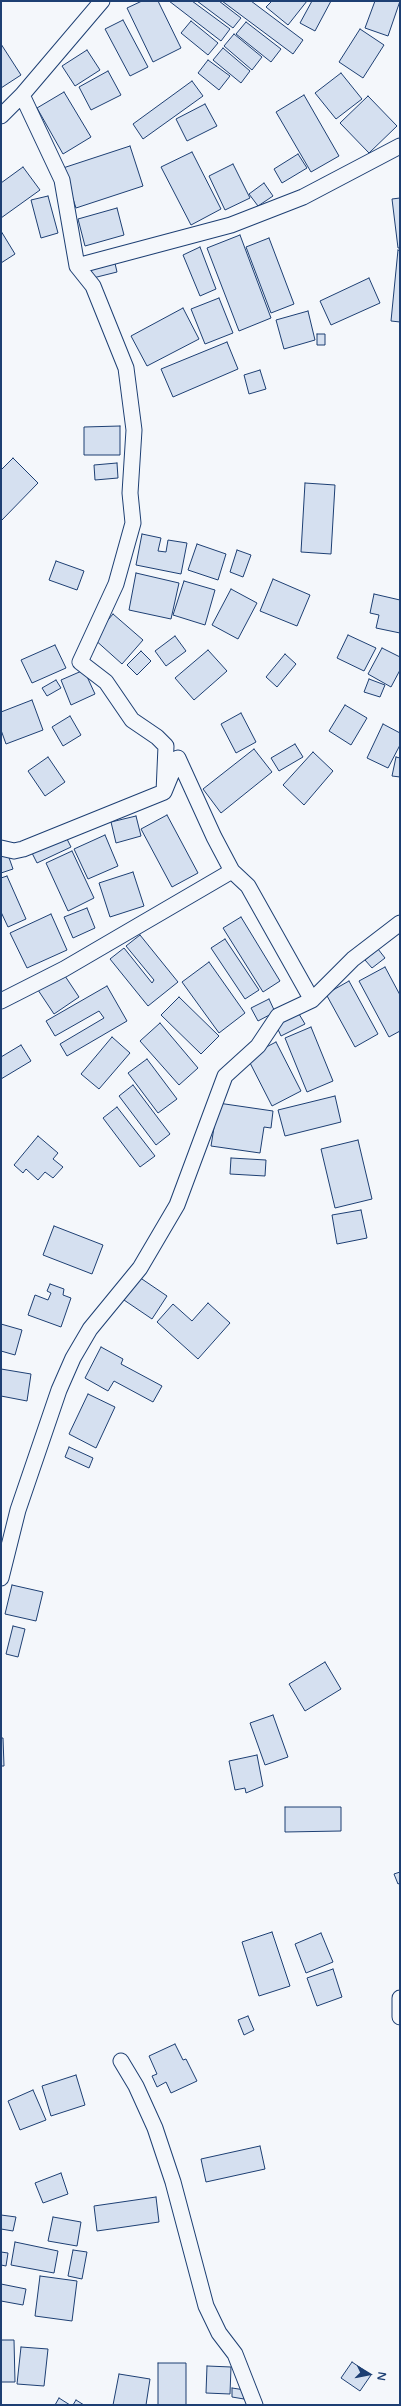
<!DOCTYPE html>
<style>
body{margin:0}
#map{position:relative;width:401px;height:2406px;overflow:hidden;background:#f4f7fb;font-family:"Varela Round",sans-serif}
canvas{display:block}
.frame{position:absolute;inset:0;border:2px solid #1d3f73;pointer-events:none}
.north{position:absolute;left:349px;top:2354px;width:40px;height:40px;-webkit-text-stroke:3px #f4f7fb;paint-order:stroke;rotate:100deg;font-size:11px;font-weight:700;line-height:16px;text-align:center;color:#1d3f73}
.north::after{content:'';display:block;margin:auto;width:14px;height:18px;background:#1d3f73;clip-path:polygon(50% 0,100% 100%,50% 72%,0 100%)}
</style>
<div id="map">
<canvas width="401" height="2406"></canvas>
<div class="frame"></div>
<div class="north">N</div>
</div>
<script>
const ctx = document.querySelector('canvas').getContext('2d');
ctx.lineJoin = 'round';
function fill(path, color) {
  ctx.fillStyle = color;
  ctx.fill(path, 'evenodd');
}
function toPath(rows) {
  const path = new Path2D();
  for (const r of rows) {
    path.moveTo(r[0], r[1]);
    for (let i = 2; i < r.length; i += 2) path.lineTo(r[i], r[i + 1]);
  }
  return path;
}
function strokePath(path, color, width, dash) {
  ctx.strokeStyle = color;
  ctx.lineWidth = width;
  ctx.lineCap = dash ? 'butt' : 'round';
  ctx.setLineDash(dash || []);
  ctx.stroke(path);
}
const building = toPath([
 [142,1,158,1,181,48,153,62,127,8,142,1],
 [169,1,192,1,230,29,221,41,169,1],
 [197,1,219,1,241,18,233,28,197,1],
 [222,1,251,1,303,40,293,54,222,1],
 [272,1,307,1,288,25,266,7,272,1],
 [312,1,331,1,315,31,300,23,312,1],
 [375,1,400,1,388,36,365,28,375,1],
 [123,20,148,67,130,76,105,29,123,20],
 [191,21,218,43,208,55,181,33,191,21],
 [246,22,281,49,271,62,236,34,246,22],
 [360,29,384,45,363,78,339,62,360,29],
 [234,34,262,57,252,70,224,46,234,34],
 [1,44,21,75,1,88,1,44],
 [223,48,250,71,241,83,213,60,223,48],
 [87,50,100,70,75,86,62,66,87,50],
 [208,60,230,76,219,90,198,73,208,60],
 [108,71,121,95,91,110,79,87,108,71],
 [341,73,362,99,336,119,315,93,341,73],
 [192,81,203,96,143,139,133,124,192,81],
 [64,92,91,137,63,154,37,108,64,92],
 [304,95,339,156,311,172,276,112,304,95],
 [368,96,397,126,369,153,340,123,368,96],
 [205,104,217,126,187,141,176,119,205,104],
 [130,146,143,186,76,208,63,168,130,146],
 [192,152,221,209,191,225,161,167,192,152],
 [298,154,307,168,282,183,274,169,298,154],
 [233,164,250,198,225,210,209,176,233,164],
 [23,167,40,190,1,218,1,183,23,167],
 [264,183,273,196,258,206,249,194,264,183],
 [48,196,58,233,41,238,31,200,48,196],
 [400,198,400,248,398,248,392,199,400,198],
 [117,208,124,235,85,246,78,219,117,208],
 [1,231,15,254,1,263,1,231],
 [240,235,271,318,239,331,207,248,240,235],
 [269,238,294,304,271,313,246,247,269,238],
 [200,247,216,289,200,296,183,255,200,247],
 [398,250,400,251,400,322,391,321,398,250],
 [114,259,117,272,93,278,90,266,114,259],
 [369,278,380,303,331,325,320,301,369,278],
 [219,298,233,333,205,344,191,309,219,298],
 [183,308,199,339,147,366,131,336,183,308],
 [308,311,315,340,284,349,276,320,308,311],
 [317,334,325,334,325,345,317,345,317,334],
 [227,342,238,369,173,397,161,369,227,342],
 [260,370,266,389,249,394,244,375,260,370],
 [120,426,120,455,84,455,84,427,120,426],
 [13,458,38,483,1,521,1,470,13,458],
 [117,463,118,478,95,480,94,465,117,463],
 [305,483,335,485,331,554,301,552,305,483],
 [142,534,161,538,158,551,166,552,168,540,187,543,181,574,136,565,142,534],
 [197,544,226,554,218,580,188,570,197,544],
 [237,550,251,555,243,577,230,572,237,550],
 [56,561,84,571,77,590,49,580,56,561],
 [136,573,179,583,171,619,129,610,136,573],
 [273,579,310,595,297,626,260,611,273,579],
 [184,581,215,590,205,625,173,615,184,581],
 [231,589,257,603,238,639,212,625,231,589],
 [374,594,400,600,400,633,376,628,379,615,370,613,374,594],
 [113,614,143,640,122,664,93,638,113,614],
 [348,635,376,648,364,671,337,658,348,635],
 [175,636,186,651,166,666,155,651,175,636],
 [55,645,66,668,32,683,21,660,55,645],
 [382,648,400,657,400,670,391,687,368,674,382,648],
 [208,650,227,671,194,700,175,678,208,650],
 [141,651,151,661,137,675,127,665,141,651],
 [285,654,296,664,277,687,266,677,285,654],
 [84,670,95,694,71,705,61,680,84,670],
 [369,679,385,685,380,697,364,692,369,679],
 [56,680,61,688,47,696,42,688,56,680],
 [32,700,43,730,6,744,1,730,1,712,32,700],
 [345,705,367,718,351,745,329,731,345,705],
 [241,713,256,742,236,753,221,724,241,713],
 [70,716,81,735,63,746,52,727,70,716],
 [383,724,400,733,400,745,388,768,367,758,383,724],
 [295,744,303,757,279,771,271,758,295,744],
 [254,749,272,772,221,813,203,789,254,749],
 [313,752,333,771,304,805,283,785,313,752],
 [48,757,65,782,45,796,28,771,48,757],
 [396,757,400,758,400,777,392,776,396,757],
 [167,815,198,873,172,887,141,829,167,815],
 [136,816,141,836,116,843,111,822,136,816],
 [105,835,118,866,88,879,74,849,105,835],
 [66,837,71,847,37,863,32,853,66,837],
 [72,851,94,898,68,911,46,863,72,851],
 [7,852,13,869,1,873,1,854,7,852],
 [133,872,144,906,110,917,99,883,133,872],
 [7,876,26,919,8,927,1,912,1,878,7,876],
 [87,908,95,928,73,938,64,917,87,908],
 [51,914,67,950,27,968,10,933,51,914],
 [241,917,280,981,263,992,223,928,241,917],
 [140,935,178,982,148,1006,110,959,124,948,152,983,154,980,126,946,140,935],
 [225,939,259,990,245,999,211,948,225,939],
 [378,949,385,958,372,968,365,960,378,949],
 [209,962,245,1013,219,1033,182,982,209,962],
 [385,967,400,995,400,1031,389,1037,359,981,385,967],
 [63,973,79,997,54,1014,38,990,63,973],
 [349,981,378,1034,355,1047,326,994,349,981],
 [107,986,127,1021,67,1056,60,1044,104,1018,99,1011,55,1036,46,1021,107,986],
 [179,997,219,1036,201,1054,161,1015,179,997],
 [269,999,275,1012,258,1021,251,1008,269,999],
 [299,1014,305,1024,281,1036,276,1025,299,1014],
 [160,1023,198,1068,179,1085,140,1041,160,1023],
 [311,1027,333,1081,307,1092,285,1038,311,1027],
 [112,1037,130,1053,99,1089,81,1074,112,1037],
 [276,1042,301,1091,272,1106,247,1057,276,1042],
 [21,1045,31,1061,1,1079,1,1057,21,1045],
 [147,1059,177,1099,158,1113,128,1073,147,1059],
 [133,1085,170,1134,156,1145,119,1096,133,1085],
 [335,1096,341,1122,285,1136,278,1110,335,1096],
 [218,1103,273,1111,271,1128,264,1127,260,1153,211,1146,218,1103],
 [117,1107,155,1156,140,1167,103,1118,117,1107],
 [38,1136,58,1153,53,1159,63,1167,53,1178,45,1172,38,1180,26,1169,23,1173,14,1165,38,1136],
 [358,1140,372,1199,335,1208,321,1149,358,1140],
 [231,1158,266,1160,265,1176,230,1174,231,1158],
 [361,1210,367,1238,337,1244,332,1215,361,1210],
 [54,1226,103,1245,92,1274,43,1255,54,1226],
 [139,1277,167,1296,152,1319,124,1300,139,1277],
 [50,1284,64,1289,63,1295,71,1298,61,1327,28,1315,35,1295,48,1300,51,1293,47,1291,50,1284],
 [208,1303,230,1323,198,1359,157,1322,173,1304,192,1321,208,1303],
 [1,1324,22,1330,15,1355,1,1351,1,1324],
 [101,1347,123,1359,121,1364,162,1386,153,1402,114,1381,108,1391,85,1378,101,1347],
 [1,1369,31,1374,27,1401,1,1396,1,1369],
 [88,1394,115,1407,96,1448,69,1434,88,1394],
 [69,1447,93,1458,89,1468,65,1457,69,1447],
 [12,1585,43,1592,36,1621,5,1614,12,1585],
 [13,1626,25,1629,18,1657,6,1654,13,1626],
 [325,1662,341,1689,305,1711,289,1684,325,1662],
 [273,1715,288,1757,265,1765,250,1723,273,1715],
 [1,1738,3,1738,4,1766,1,1766,1,1738],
 [257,1755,263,1786,246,1793,245,1788,235,1790,229,1761,257,1755],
 [285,1807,341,1807,341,1831,285,1832,285,1807],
 [400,1872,400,1883,398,1884,394,1874,400,1872],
 [272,1932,290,1986,259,1996,242,1942,272,1932],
 [321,1933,333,1962,306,1973,295,1944,321,1933],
 [333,1969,342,1997,317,2006,307,1978,333,1969],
 [248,2016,254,2030,244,2035,238,2020,248,2016],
 [175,2044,183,2060,186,2059,197,2081,171,2093,166,2082,157,2087,152,2076,157,2074,149,2056,175,2044],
 [76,2075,85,2105,51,2116,42,2086,76,2075],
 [33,2090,46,2120,20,2130,8,2101,33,2090],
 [260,2146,265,2169,206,2182,201,2159,260,2146],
 [61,2173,68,2194,43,2203,35,2183,61,2173],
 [156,2197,159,2222,97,2231,94,2206,156,2197],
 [1,2215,16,2217,13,2231,1,2229,1,2215],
 [53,2217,81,2222,77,2246,48,2241,53,2217],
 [15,2242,58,2251,54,2273,11,2265,15,2242],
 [73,2250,87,2252,82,2279,68,2276,73,2250],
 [1,2252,8,2253,6,2266,1,2265,1,2252],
 [40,2276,77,2281,72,2321,35,2316,40,2276],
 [1,2284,26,2289,23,2305,1,2301,1,2284],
 [1,2340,14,2340,15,2382,1,2382,1,2340],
 [21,2347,48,2349,44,2386,17,2384,21,2347],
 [352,2362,371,2375,360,2391,341,2378,352,2362],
 [158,2363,186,2363,186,2405,158,2405,158,2363],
 [207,2366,231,2367,230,2394,206,2393,207,2366],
 [119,2374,150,2379,146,2405,113,2405,119,2374],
 [232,2388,245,2390,244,2399,232,2397,232,2388],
 [59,2398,70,2405,55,2405,59,2398],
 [76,2400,84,2405,73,2405,76,2400]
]);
const street = toPath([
 [22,95,62,180,77,266,93,286,126,368,134,430,130,493,133,523,116,584,80,662,106,682,132,720,157,737,166,746,164,792],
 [1,116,22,95,102,1],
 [77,266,231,225,303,197,400,146],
 [1,848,14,851,23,849,164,792,178,758,214,837,232,871,248,886,312,1000],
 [1,1001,64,969,232,871],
 [1,1578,18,1510,59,1390,73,1358,90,1329,140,1268,177,1205,225,1076,258,1046,278,1016,312,1000,353,959,400,923],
 [400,1998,400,2017],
 [121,2061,136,2086,155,2128,173,2182,206,2306,219,2333,235,2354,255,2405]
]);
fill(building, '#d5e0f0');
strokePath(building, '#1d3f73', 1);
strokePath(street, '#1d3f73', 17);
strokePath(street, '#f4f7fb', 15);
</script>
